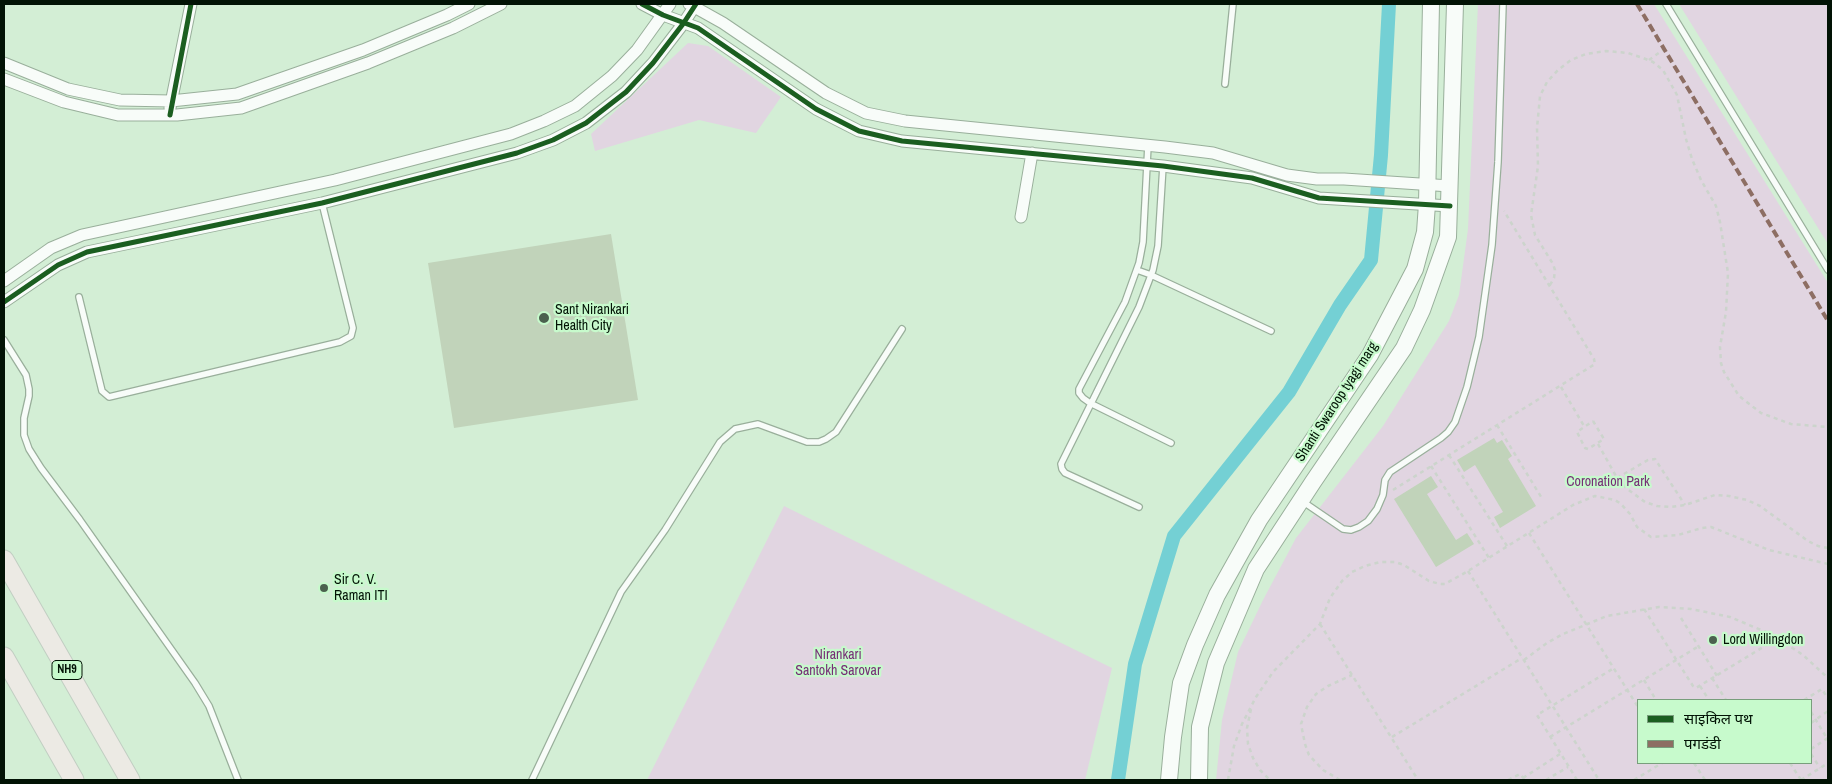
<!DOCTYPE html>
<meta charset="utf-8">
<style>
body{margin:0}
#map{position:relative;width:1832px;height:784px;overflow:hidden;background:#d3eed5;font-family:"Archivo Narrow","Noto Sans Devanagari",sans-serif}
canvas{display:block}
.frame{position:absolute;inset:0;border:5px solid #021305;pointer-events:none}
.legend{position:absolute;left:1637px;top:699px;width:175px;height:65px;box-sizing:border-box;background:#c7facc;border:1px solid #789e7c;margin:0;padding:6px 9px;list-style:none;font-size:15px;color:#021305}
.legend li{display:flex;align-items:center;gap:10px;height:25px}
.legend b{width:25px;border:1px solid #789e7c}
</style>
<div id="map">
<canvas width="1832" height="784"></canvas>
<div class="frame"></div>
<ul class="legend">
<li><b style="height:6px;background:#1b5e20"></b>साइकिल पथ</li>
<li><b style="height:6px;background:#8d6e63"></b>पगडंडी</li>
</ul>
</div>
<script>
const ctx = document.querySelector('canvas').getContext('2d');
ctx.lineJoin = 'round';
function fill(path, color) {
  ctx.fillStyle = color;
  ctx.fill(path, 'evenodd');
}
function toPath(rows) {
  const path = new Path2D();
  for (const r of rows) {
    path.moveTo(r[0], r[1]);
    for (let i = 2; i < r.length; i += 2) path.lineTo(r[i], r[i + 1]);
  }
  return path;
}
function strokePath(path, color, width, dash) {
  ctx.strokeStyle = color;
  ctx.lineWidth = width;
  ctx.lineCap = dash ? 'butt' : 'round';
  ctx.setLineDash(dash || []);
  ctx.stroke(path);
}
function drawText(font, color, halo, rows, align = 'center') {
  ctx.font = font + ' "Archivo Narrow",sans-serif';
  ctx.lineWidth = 4.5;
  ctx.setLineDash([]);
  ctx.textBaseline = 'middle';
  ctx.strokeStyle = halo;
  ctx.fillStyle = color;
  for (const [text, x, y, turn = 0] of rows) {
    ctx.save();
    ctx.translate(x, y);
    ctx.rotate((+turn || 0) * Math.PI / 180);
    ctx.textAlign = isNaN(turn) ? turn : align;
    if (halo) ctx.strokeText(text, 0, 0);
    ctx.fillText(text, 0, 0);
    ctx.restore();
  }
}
const green = toPath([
 [1478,4,1654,4,1828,283,1828,780,1216,780,1222,720,1238,652,1263,600,1296,538,1383,426,1449,321,1459,295,1468,229],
 [1638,700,1811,700,1811,763,1638,763],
 [1679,4,1828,4,1828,244],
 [688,43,708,46,781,97,756,133,699,120,595,151,591,134],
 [784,506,1112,668,1085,780,647,780]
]);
const canal = toPath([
 [1118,780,1135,664,1174,536,1289,392,1340,305,1371,260,1381,155,1389,4]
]);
const building = toPath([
 [611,234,638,400,454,428,428,263],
 [1494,438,1497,443,1502,440,1512,456,1508,459,1536,506,1500,528,1494,517,1503,512,1475,465,1464,472,1457,460],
 [1431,476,1438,487,1427,494,1456,540,1467,533,1474,544,1436,567,1394,499]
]);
const path = toPath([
 [1649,60,1664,49],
 [1550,285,1554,278,1555,270,1553,264,1535,235,1531,215,1538,166,1537,128,1540,96,1547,82,1558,70,1571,60,1586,54,1606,51,1628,53,1643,58,1653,62,1663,70,1677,95,1686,139,1692,159,1701,180,1716,206,1720,222,1728,273,1726,312,1720,347,1721,363,1724,372,1739,396,1761,413,1791,424,1828,427],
 [1561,387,1584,426],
 [1593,421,1604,439,1588,449,1585,448,1577,432,1593,421],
 [1497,425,1543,500],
 [1598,444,1617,478,1626,488,1645,502,1657,506,1670,507,1685,505,1715,495,1729,496,1747,500,1760,506,1808,541,1818,546,1828,548],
 [1449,455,1507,546],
 [1431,466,1489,558],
 [1617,478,1648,460,1655,459,1685,505],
 [1393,490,1595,364,1594,359,1504,211],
 [1529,533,1638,707],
 [1468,571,1599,780],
 [1644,609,1693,686,1696,688,1778,638],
 [1681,618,1717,676],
 [1320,624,1418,780],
 [1524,660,1547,643,1563,634,1607,616,1659,607,1691,609,1730,617,1773,635,1803,655,1828,678],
 [1712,678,1726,700],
 [1644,680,1656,700],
 [1700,686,1709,700],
 [1804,700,1822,689,1828,699],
 [1251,709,1247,728,1248,744,1253,758,1260,770,1270,780],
 [1811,712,1828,740],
 [1811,723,1828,711],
 [1392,737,1522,658],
 [1550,737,1699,646],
 [1811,749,1828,738],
 [1811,754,1820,768],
 [1694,763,1705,780],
 [1790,763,1801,780],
 [1523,778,1560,754],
 [1228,780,1234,746,1242,724,1256,697,1273,672,1320,624,1330,598,1342,581,1352,572,1365,566,1380,562,1395,562,1404,565,1429,581,1440,584,1445,584,1468,571,1573,505,1595,496,1615,500,1621,504,1630,514,1637,527,1651,537,1678,535,1702,528,1711,527,1769,550,1828,564],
 [1340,780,1323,770,1309,755,1305,744,1301,724,1307,707,1316,694,1328,686,1352,675],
 [1508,780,1520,774,1525,780],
 [1546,780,1568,767],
 [1577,780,1537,715,1614,668],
 [1634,780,1662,763],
 [1801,780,1828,763]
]);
const service = toPath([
 [1666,4,1828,270],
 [1225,84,1233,4],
 [1148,145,1143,242,1139,263,1125,302,1079,389,1079,393,1083,398,1090,403,1171,443],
 [1137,270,1151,275,1271,331],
 [79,297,102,391,109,397,340,342,351,336,353,328,322,203],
 [4,340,26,375,29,389,29,396,24,418,24,435,29,449,41,468,80,520,195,683,209,706,238,780],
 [1302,501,1343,529,1351,530,1359,527,1368,521,1377,509,1383,495,1385,480,1390,472,1441,438,1448,432,1455,422,1467,387,1479,337,1492,245,1498,162,1503,4],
 [1139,507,1065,473,1062,469,1061,464,1139,307,1153,270,1158,246,1163,166],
 [532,780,621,592,665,530,720,442,735,429,758,424,807,442,819,442,826,439,836,432,902,329]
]);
const minor = toPath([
 [642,4,663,15,698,28,816,109,859,131,902,141,1163,166,1252,178,1319,198,1450,206],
 [689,4,723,23,826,93,866,113,905,121,1165,147,1213,153,1287,175,1317,179,1344,179,1450,186],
 [4,63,68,89,120,100,171,101,237,94,363,50,447,15,469,4],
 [4,79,64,102,118,115,177,115,241,108,368,63,453,28,501,4],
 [170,108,191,4],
 [1021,217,1032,153],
 [4,281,51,248,82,235,335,180,511,134,544,121,575,106,612,76,637,50,670,4],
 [4,302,58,265,87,252,322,203,517,153,553,140,586,123,626,92,653,63,683,24,696,4]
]);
const secondary = toPath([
 [1169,780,1173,737,1181,683,1195,645,1217,595,1259,520,1370,355,1415,269,1425,232,1427,204,1431,4],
 [1199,780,1200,727,1216,663,1256,569,1313,482,1404,348,1422,310,1448,237,1455,4]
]);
const trunk = toPath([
 [4,560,130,780],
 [4,657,74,780]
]);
const quiet = toPath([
 [1637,4,1828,321]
]);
const cycleway = toPath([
 [642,4,663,15,698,28,816,109,859,131,902,141,1163,166,1252,178,1319,198,1450,206],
 [170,115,191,4],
 [4,302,58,265,87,252,322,203,517,153,553,140,586,123,626,92,653,63,683,24,696,4]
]);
const markers = [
 [544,318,6,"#4b604e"],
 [324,588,5,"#4b604e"],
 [1713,640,5,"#4b604e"]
];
const shields = [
 [67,670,30]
];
const shieldNames = [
 ["NH9",67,670]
];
const poiNames = [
 ["Sant Nirankari",555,310],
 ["Health City",555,326],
 ["Sir C. V.",334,580],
 ["Raman ITI",334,596],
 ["Lord Willingdon",1723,640]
];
const streetNames = [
 ["Shanti Swaroop tyagi marg",1337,402,-57]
];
const parkNames = [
 ["Coronation Park",1608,482],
 ["Nirankari",838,655],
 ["Santokh Sarovar",838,671]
];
fill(green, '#e1d5e1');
strokePath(canal, '#74d0d4', 14);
fill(building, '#c1d3ba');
strokePath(service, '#99af9b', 8);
strokePath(minor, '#99af9b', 13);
strokePath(secondary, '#99af9b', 18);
strokePath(trunk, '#c1cec2', 21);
strokePath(path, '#ccd4cc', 2.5, [4, 4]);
strokePath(service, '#f8fcf9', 5.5);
strokePath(minor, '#f8fcf9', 11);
strokePath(secondary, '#f8fcf9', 16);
strokePath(trunk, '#eceae4', 19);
strokePath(quiet, '#8d6e63', 4, [8, 4]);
strokePath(cycleway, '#1b5e20', 5);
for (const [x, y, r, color] of markers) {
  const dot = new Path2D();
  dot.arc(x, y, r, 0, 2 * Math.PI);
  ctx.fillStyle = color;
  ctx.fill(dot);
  strokePath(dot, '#c7facc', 2);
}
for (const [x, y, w] of shields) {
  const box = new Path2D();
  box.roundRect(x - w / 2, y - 9.5, w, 19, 4);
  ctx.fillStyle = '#c7facc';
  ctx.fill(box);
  strokePath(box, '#021305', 1);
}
drawText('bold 12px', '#021305', null, shieldNames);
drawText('14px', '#021305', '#c7facc', poiNames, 'left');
drawText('14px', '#021305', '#c7facc', streetNames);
drawText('14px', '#752d75', '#c7facc', parkNames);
</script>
